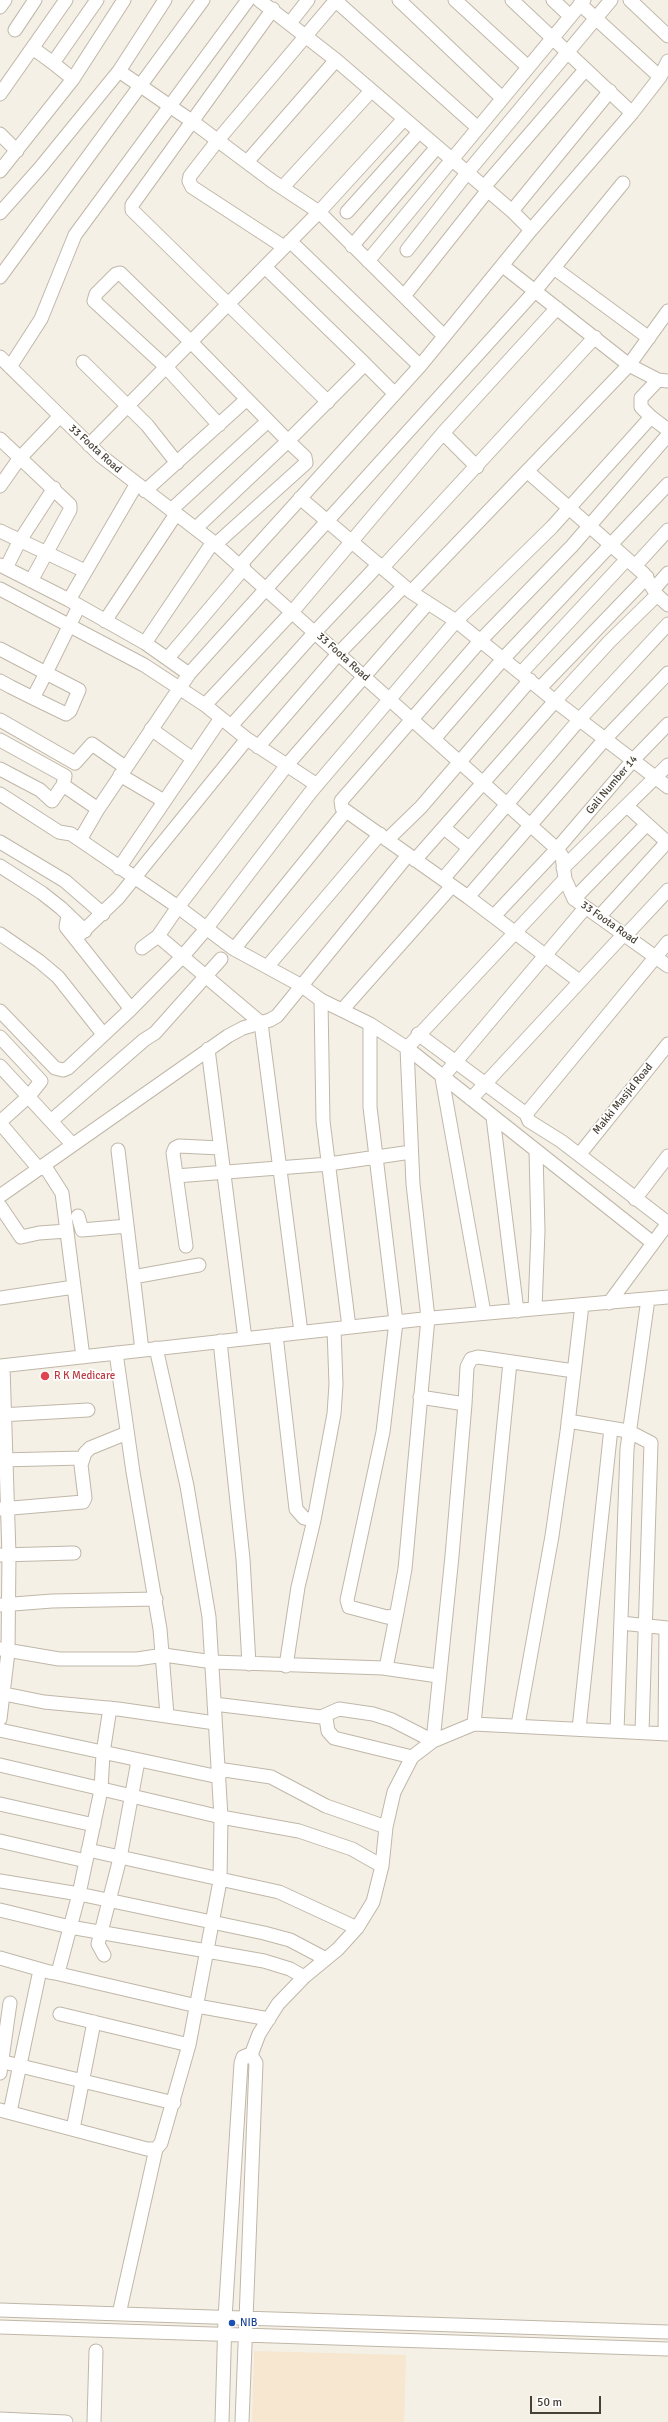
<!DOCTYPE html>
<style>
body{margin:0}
#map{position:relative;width:668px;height:2422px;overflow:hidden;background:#f4f0e6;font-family:Signika,sans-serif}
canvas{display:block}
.scale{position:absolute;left:530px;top:2396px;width:71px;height:18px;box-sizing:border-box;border:2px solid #474035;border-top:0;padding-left:5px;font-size:12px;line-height:14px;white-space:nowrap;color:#474035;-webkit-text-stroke:3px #fff;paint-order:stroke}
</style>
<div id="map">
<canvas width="668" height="2422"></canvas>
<div class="scale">50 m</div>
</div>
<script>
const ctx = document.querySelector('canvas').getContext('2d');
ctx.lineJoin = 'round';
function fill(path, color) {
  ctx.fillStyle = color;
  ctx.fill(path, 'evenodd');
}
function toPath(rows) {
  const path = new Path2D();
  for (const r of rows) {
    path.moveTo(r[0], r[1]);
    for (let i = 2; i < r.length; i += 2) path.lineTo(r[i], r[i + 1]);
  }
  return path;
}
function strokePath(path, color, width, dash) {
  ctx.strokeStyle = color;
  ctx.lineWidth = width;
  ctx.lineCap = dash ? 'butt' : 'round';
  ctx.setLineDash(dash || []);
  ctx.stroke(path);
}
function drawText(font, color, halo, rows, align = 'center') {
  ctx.font = font + ' Signika,sans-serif';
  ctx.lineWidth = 3.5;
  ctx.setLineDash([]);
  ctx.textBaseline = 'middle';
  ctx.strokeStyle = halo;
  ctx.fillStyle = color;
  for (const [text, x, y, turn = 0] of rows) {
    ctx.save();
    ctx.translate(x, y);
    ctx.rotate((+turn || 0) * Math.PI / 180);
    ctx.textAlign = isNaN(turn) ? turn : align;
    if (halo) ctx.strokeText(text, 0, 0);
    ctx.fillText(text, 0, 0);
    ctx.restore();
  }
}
const commercial = toPath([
 [254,2351,406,2355,404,2422,252,2422]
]);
const minor = toPath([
 [165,0,119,71,193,122,272,181,319,212,444,336],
 [259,0,336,60,512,211,531,230],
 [399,0,502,98],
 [455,0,528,67],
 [512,0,632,113],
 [553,0,570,16],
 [630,0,668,36],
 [336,1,478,128],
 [580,4,660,77],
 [0,7,5,0],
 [273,9,132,205,132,210,328,402],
 [290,23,308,0],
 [15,30,35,0],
 [34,49,53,63,97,0],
 [53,63,73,79],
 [0,94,66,0],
 [0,134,17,151],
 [247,162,336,60],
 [0,171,73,79,124,0],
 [283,187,370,92],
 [484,187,585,70],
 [512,211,610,91],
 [347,212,419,132],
 [0,213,40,168,119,71],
 [290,241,420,366],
 [352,246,437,147],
 [284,247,192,187,189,181,190,176,218,140,336,0],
 [407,250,467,173,611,0],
 [368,261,584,0],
 [503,266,629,365,658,380,668,381],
 [265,267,365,364],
 [554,268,649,338],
 [0,277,203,0],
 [404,296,488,190],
 [0,357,101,456,213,542,557,849,562,856,565,879,574,899,668,966],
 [83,362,147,425,177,463],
 [10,367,41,319,75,235,248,0],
 [651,417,641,407,641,398,658,380],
 [443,433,477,467],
 [0,439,70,505,70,510,31,581],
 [89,445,319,212,404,119],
 [527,471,644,574,657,595,668,605],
 [0,486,19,459,60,416],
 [145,491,247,399],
 [300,498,411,592,456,621,555,701,415,860],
 [171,510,268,421],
 [196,528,288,441,191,342,120,273,116,274,96,294,94,301,166,367,219,425],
 [0,531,85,571],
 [216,544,306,463,305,457,288,441,365,364,394,393],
 [0,565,69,600,145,643,189,674],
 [240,565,420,366,531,230,632,113,660,77,668,61],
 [635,566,668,530],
 [383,567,595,337],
 [6,568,19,542,54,488],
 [0,589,144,665,205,705,247,739],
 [654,589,668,573],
 [411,592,629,365,668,311],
 [657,595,609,642,555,701,668,787],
 [69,600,136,485],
 [105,621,176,514],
 [145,643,213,542],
 [0,649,46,673,79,606],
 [168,658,244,568],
 [522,672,627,559],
 [0,681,11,687,35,699,66,714,70,711,79,690,46,673,33,698],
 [540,688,647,577],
 [205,705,293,611,443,433,557,308],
 [0,720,75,763,92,744,125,767],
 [231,726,315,632,379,564],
 [151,729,193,759],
 [434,739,503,659,668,484],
 [0,740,65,776,63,785,98,809],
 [258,747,339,653,404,586],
 [0,769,40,790,52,801,63,785],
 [120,775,164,801],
 [0,794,59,832,71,834,80,840,178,907,234,949],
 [628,807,668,843],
 [346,811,234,949,302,986,321,1000,370,1024,407,1048,653,1243],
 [444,828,469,848],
 [80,840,98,809,189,674,535,291,623,183],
 [387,840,421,807,530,680],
 [0,842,65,881,103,914],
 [0,866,42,893,61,908,85,931],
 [119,868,221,718],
 [563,868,668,765],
 [443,879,579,720,668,624],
 [468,897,605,739,668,673],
 [574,899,647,824],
 [68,915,66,927,131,1009],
 [494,916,557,849,634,759,668,724],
 [599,917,667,842],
 [0,934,39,961,58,977,103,1034],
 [626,935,668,890],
 [76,938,118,898,247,739,317,785],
 [142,948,158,936],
 [267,967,380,834],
 [579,981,468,897,342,808,341,801,480,641,572,546,668,435],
 [321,1000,323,1121,349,1327],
 [343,1009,452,886],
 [0,1011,55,1068,63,1070,68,1068,131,1009,182,957,206,929,310,793,456,621,552,527,651,417,668,430],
 [370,1024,370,1107,396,1322,383,1432,347,1600,349,1607,353,1608,387,1617,394,1616,397,1612,405,1569,428,1318,413,1184,407,1048,565,879],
 [418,1034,526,1114,529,1121,561,1141,668,1223],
 [0,1037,41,1081,29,1096,0,1122],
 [208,1049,245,1339],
 [0,1066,72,1144],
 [471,1099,624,934],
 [526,1114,668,942],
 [493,1117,517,1311],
 [51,1121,144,1040,155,1033,221,959],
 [0,1123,39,1169],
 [118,1150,142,1350],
 [579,1155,668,1044],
 [44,1165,62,1193,83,1357],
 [176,1176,329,1164,411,1152],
 [0,1196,228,1036,243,1028,270,1020,277,1016,408,855],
 [635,1199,668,1156],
 [0,1206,21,1237,39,1233,67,1231],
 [78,1216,82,1230,127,1226],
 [186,1246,173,1153,175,1148,179,1146,220,1148],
 [133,1277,199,1265],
 [0,1298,74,1287],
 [609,1303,668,1223],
 [535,1309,538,1231,536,1152],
 [484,1313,442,1078,585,908],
 [301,1332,261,1023,158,936,178,907,287,765,428,603],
 [276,1335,296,1509,304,1518,314,1520],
 [220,1341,243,1559,249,1664],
 [116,1353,133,1472,160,1629,167,1715],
 [0,1366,432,1318,668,1297],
 [465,1404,467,1367,471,1359,478,1357,574,1371],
 [0,1415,88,1410],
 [568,1421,628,1431,651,1443,642,1732],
 [0,1460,83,1458],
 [0,1509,83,1502,85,1498,81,1465,85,1453,90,1448,127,1433],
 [0,1555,74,1553],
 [0,1605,52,1601,156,1599],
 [621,1623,668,1628],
 [0,1649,59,1659,137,1659,164,1655,213,1662,383,1668,438,1676],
 [286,1666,298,1587,314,1520,334,1414,336,1384,334,1329],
 [386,1668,397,1612],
 [0,1693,44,1702,118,1709,215,1723],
 [214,1704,321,1717,326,1718,328,1731,334,1738,412,1757],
 [321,1717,339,1709,373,1714,392,1720,433,1741,452,1556,465,1404,420,1397],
 [0,1719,8,1652,9,1555,3,1366],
 [474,1724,510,1362],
 [518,1725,552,1536,567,1432,582,1305],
 [579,1729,611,1428],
 [0,1730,219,1777],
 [617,1731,627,1449,648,1299],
 [665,1734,666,1628],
 [0,1765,221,1817,299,1831,352,1849,382,1866],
 [218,1769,271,1777,326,1806,386,1827],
 [0,1804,94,1825],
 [0,1841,86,1861],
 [88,1850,279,1892,357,1928],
 [0,1881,79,1894,264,1933,290,1940,326,1959],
 [0,1910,70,1927,264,1961,290,1969,304,1977],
 [104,1955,98,1944,120,1858,138,1761],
 [0,1958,49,1972,55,1973,59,1969,79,1894,101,1790,103,1753,110,1708],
 [55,1973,197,2006,269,2019],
 [60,2014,189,2045],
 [251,2055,259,2034,278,2004,304,1977,338,1949,357,1928,373,1902,382,1866,386,1827,394,1792,412,1757,433,1741,474,1724,668,1734],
 [0,2061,174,2103],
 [0,2073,10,2003],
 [0,2110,147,2149,156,2149],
 [10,2112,40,1970],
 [73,2129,94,2022],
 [0,2310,668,2332],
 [119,2314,156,2149,161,2143,189,2045,220,1881,221,1817,209,1617,187,1486,156,1348],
 [0,2327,668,2349],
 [0,2419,66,2422],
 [94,2422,96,2351],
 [222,2422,225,2318,241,2063,243,2057,248,2055,251,2055,256,2063,242,2422]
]);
const markers = [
 [45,1376,5,"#e0444e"],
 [232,2323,4,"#1a4fb4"]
];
const streetNames = [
 ["33 Foota Road",95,449,42],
 ["33 Foota Road",343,657,42],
 ["Gali Number 14",612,785,-50],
 ["33 Foota Road",609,923,35],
 ["Makki Masjid Road",623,1099,-51]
];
const healthNames = [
 ["R K Medicare",54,1376]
];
const transitNames = [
 ["NIB",240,2323]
];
fill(commercial, '#f7e6d0');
strokePath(minor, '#c0b7a8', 15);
strokePath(minor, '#fff', 13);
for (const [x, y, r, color] of markers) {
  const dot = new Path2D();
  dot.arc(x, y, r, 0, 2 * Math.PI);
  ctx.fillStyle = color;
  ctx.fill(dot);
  strokePath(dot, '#fff', 1.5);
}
drawText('11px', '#474035', '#fff', streetNames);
drawText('11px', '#be3a42', '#fff', healthNames, 'left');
drawText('11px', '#164399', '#fff', transitNames, 'left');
</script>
